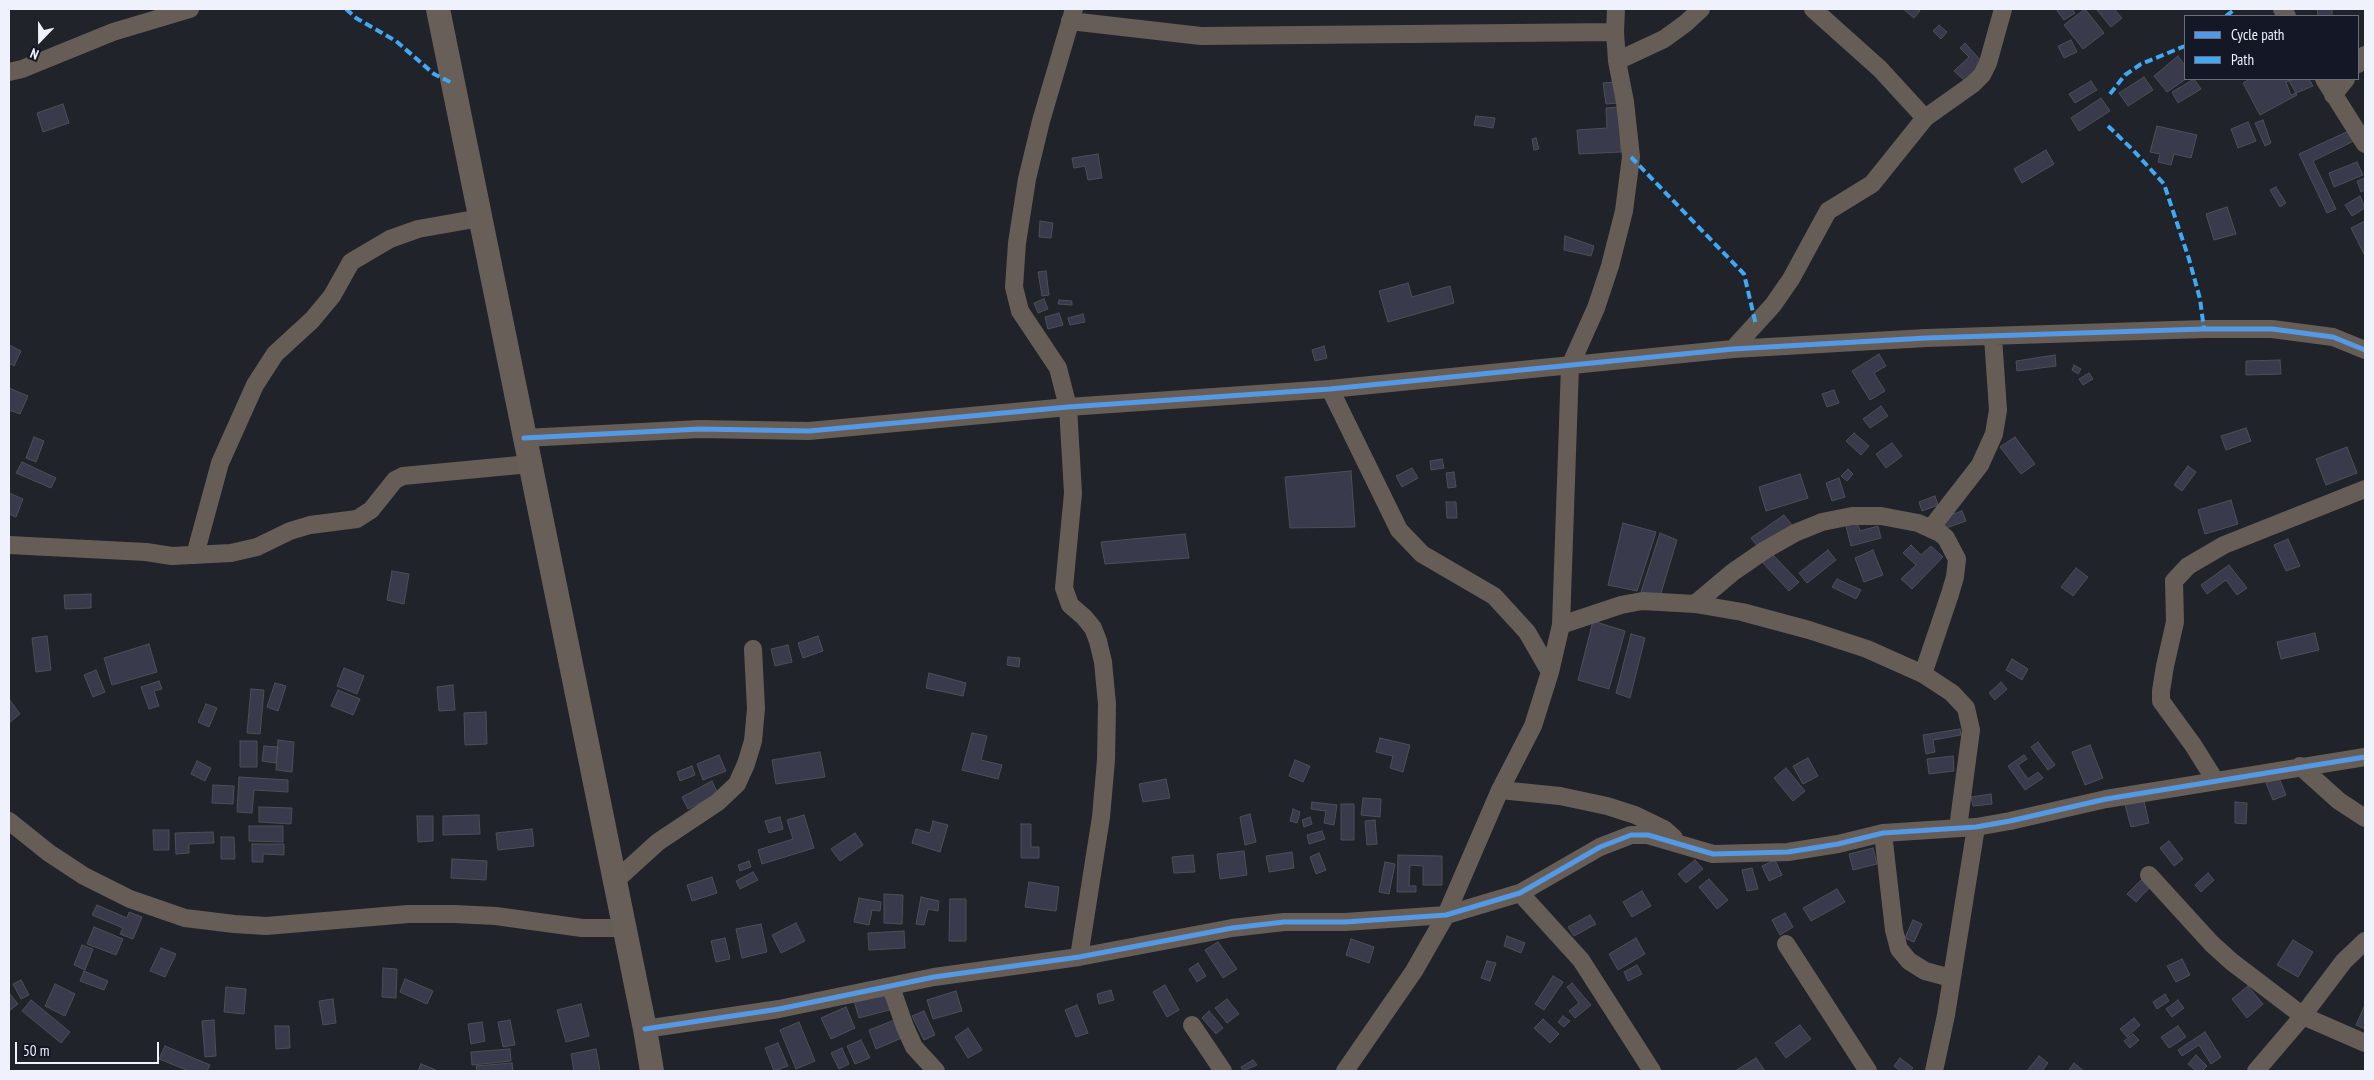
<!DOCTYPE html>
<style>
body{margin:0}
#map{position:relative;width:2374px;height:1080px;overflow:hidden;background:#21232b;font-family:"PT Sans Narrow",sans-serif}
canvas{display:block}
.frame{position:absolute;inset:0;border:10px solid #eff2fc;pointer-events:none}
.legend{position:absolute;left:2184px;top:15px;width:175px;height:65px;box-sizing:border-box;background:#141725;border:1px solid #6c6f7b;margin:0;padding:6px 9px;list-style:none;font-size:15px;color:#eff2fc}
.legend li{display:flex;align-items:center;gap:10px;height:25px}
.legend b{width:25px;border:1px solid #6c6f7b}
.north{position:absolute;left:15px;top:15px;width:50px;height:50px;-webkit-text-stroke:4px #141725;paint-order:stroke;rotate:202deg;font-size:14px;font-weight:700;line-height:20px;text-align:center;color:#eff2fc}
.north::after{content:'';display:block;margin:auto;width:18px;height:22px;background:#eff2fc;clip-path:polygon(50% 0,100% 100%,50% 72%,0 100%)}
.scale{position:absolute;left:15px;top:1042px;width:144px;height:22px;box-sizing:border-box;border:2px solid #eff2fc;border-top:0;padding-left:6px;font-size:15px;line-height:18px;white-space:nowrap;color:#eff2fc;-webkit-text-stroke:4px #141725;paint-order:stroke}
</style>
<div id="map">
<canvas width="2374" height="1080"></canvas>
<div class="frame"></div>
<ul class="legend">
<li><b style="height:6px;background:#5399e6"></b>Cycle path</li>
<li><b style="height:6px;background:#3fa9f5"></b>Path</li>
</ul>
<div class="north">N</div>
<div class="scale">50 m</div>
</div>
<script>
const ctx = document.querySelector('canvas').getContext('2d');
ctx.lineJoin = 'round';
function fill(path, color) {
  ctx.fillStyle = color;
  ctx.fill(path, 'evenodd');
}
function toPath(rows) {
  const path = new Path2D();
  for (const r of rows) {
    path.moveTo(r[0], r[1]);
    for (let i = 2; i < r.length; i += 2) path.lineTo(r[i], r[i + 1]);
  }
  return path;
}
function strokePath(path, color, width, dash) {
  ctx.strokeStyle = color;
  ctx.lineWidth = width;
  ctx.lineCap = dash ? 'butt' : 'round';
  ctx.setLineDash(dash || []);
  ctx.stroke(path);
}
const building = toPath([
 [1903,9,1916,9,1920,11,1914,18,1903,9],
 [2056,9,2072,9,2075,13,2064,20,2056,9],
 [2085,9,2104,33,2083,49,2064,25,2085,9],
 [2099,9,2114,9,2122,18,2111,27,2097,10,2099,9],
 [2317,9,2332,9,2332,16,2318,16,2317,9],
 [1939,25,1947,32,1941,39,1933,31,1939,25],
 [2071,40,2077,52,2064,58,2058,46,2071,40],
 [1965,43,1983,63,1964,80,1954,71,1969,57,1960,48,1965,43],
 [2178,56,2185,66,2186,79,2167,92,2154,76,2178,56],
 [2144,77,2153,90,2128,106,2119,93,2144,77],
 [2194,79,2201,89,2178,103,2172,92,2194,79],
 [2250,79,2288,79,2297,95,2260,115,2243,83,2250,79],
 [2294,79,2309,79,2313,86,2291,95,2286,82,2294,79],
 [2091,81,2097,90,2075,103,2069,94,2091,81],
 [1616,82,1618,103,1606,104,1603,83,1616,82],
 [2101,98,2110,111,2079,131,2071,118,2101,98],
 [63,104,69,123,43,132,37,113,63,104],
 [1619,107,1621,152,1579,154,1577,130,1607,128,1606,108,1619,107],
 [1476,116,1495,118,1493,128,1474,125,1476,116],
 [2263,120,2271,143,2265,146,2255,123,2263,120],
 [2248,122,2256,141,2238,148,2231,129,2248,122],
 [2157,126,2197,135,2191,158,2174,154,2171,165,2158,162,2160,154,2150,152,2157,126],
 [2353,129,2358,139,2313,161,2336,209,2327,213,2299,154,2353,129],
 [1536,138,1539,149,1534,150,1532,139,1536,138],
 [2046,150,2054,164,2022,183,2014,169,2046,150],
 [1098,154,1102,178,1088,180,1085,166,1074,168,1072,158,1098,154],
 [2357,162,2363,175,2334,187,2329,173,2357,162],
 [2365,178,2365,190,2361,192,2357,181,2365,178],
 [2276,187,2286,203,2280,207,2270,190,2276,187],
 [2360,196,2365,208,2352,216,2345,205,2360,196],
 [2227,207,2236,234,2214,240,2206,214,2227,207],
 [1040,221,1053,223,1051,238,1039,237,1040,221],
 [2365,221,2365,256,2351,228,2365,221],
 [1565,236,1594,246,1591,256,1564,250,1565,236],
 [1046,271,1049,295,1042,296,1038,272,1046,271],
 [1408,283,1412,297,1450,286,1454,303,1388,322,1379,291,1408,283],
 [1044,299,1048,309,1038,313,1034,303,1044,299],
 [1059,300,1072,301,1072,305,1058,304,1059,300],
 [1059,313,1063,325,1048,329,1045,317,1059,313],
 [1083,314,1085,322,1070,325,1068,318,1083,314],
 [9,345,21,351,14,366,9,363,9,345],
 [1324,346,1327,358,1315,361,1312,350,1324,346],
 [1879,354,1886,366,1874,373,1885,391,1870,400,1852,371,1879,354],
 [2055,355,2056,366,2017,371,2016,361,2055,355],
 [2280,360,2281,374,2246,375,2246,361,2280,360],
 [2074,365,2081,369,2078,374,2072,370,2074,365],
 [2089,373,2093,379,2083,385,2079,379,2089,373],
 [9,388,28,396,20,414,9,410,9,388],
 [1834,390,1839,403,1827,407,1822,394,1834,390],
 [1881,406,1888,416,1870,428,1863,419,1881,406],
 [2246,428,2251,441,2226,450,2221,436,2246,428],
 [1854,433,1869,446,1861,455,1846,441,1854,433],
 [34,437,44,441,36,462,26,458,34,437],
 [2015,437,2035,464,2021,474,2000,447,2015,437],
 [1892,443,1902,456,1886,468,1876,454,1892,443],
 [2347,447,2357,473,2326,485,2316,459,2347,447],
 [1442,459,1444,468,1431,470,1430,461,1442,459],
 [22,462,56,478,51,488,16,473,22,462],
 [2188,466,2196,472,2182,491,2174,485,2188,466],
 [1412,468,1418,478,1402,487,1396,476,1412,468],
 [1848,469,1853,474,1847,481,1841,476,1848,469],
 [1351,471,1355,527,1290,528,1285,477,1351,471],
 [1454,472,1456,487,1448,488,1446,473,1454,472],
 [1800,474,1808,498,1766,511,1759,487,1800,474],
 [1839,478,1845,497,1832,501,1826,483,1839,478],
 [9,493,23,499,16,517,9,514,9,493],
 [1935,496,1938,505,1922,511,1919,502,1935,496],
 [2231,500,2238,524,2205,534,2198,510,2231,500],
 [1446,502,1456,502,1457,518,1447,518,1446,502],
 [1962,511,1966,521,1946,528,1942,518,1962,511],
 [1784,515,1792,525,1759,548,1751,538,1784,515],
 [1857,522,1860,531,1878,526,1881,538,1851,546,1846,526,1857,522],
 [1623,523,1656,532,1637,591,1608,585,1623,523],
 [1660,533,1677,540,1659,600,1641,592,1660,533],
 [1185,534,1189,558,1105,564,1101,542,1185,534],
 [2288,539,2300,566,2286,571,2274,545,2288,539],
 [1911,545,1921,555,1931,546,1943,557,1912,589,1901,579,1916,565,1903,553,1911,545],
 [1828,550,1836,560,1807,583,1799,573,1828,550],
 [1873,550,1883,575,1864,582,1855,558,1873,550],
 [1771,553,1799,582,1789,591,1762,562,1771,553],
 [2229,565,2247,588,2237,595,2226,580,2207,594,2201,585,2229,565],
 [2076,568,2088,577,2073,596,2061,587,2076,568],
 [392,571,409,574,404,604,387,600,392,571],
 [1837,579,1861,590,1856,599,1832,587,1837,579],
 [91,594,91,608,65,609,64,595,91,594],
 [1593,621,1625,631,1609,689,1578,680,1593,621],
 [2315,633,2319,650,2281,659,2277,642,2315,633],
 [1631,634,1645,638,1630,698,1616,693,1631,634],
 [47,636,51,670,36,672,32,638,47,636],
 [818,636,823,651,803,658,798,643,818,636],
 [149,644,157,672,112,685,104,658,149,644],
 [788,645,792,662,775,666,771,649,788,645],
 [1008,657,1020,658,1019,667,1007,665,1008,657],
 [2012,659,2028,669,2022,680,2006,670,2012,659],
 [344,668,364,676,357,694,337,686,344,668],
 [96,670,105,692,93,697,84,675,96,670],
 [929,673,966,683,963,696,926,688,929,673],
 [159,681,162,689,154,691,159,706,149,709,141,687,159,681],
 [2001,682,2007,689,1995,700,1989,693,2001,682],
 [275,683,286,686,278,711,267,707,275,683],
 [453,685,455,710,439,711,437,687,453,685],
 [251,689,264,690,260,734,247,733,251,689],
 [338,690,360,699,353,715,331,706,338,690],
 [9,699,20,714,9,723,9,699],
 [206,704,217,708,209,727,198,722,206,704],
 [486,712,487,744,465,745,464,713,486,712],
 [1960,729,1961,735,1933,740,1935,752,1926,754,1923,735,1960,729],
 [972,733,987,736,981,760,1002,765,998,779,962,770,972,733],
 [1380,738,1410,745,1403,772,1390,768,1393,756,1376,752,1380,738],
 [278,740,294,742,292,772,276,770,278,740],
 [240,741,257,741,257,767,240,767,240,741],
 [2038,742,2055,765,2048,770,2031,747,2038,742],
 [2090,745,2103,778,2085,785,2072,752,2090,745],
 [264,746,278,747,276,763,262,761,264,746],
 [820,752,825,777,776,784,772,760,820,752],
 [719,755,726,771,703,780,697,764,719,755],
 [2024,755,2027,759,2018,765,2028,779,2038,772,2043,778,2025,790,2008,766,2024,755],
 [1953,756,1954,771,1929,774,1927,759,1953,756],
 [1808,758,1818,776,1803,784,1793,766,1808,758],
 [1295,760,1310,766,1303,782,1289,776,1295,760],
 [197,761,211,768,205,781,191,774,197,761],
 [692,766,695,775,680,781,677,772,692,766],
 [1786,768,1805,791,1793,801,1774,778,1786,768],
 [239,777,288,780,288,792,254,790,252,813,237,812,239,777],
 [2279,778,2286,795,2273,800,2266,783,2279,778],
 [1166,779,1170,798,1143,802,1139,784,1166,779],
 [712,781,718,794,688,809,682,797,712,781],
 [213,785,234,786,233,804,212,803,213,785],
 [1991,794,1992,804,1973,806,1971,797,1991,794],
 [1363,798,1381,799,1380,817,1361,815,1363,798],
 [2144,801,2149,823,2131,827,2125,805,2144,801],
 [1312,802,1337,805,1334,825,1324,823,1326,811,1311,809,1312,802],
 [2235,802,2247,803,2246,824,2235,823,2235,802],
 [1341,804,1354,804,1354,840,1341,840,1341,804],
 [259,807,292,808,291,824,259,822,259,807],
 [1293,809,1300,812,1297,823,1290,821,1293,809],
 [1250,814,1256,842,1245,845,1240,817,1250,814],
 [479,815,480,834,443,835,443,816,479,815],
 [804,815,814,848,762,864,758,850,793,839,787,820,804,815],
 [417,816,433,816,433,841,418,842,417,816],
 [780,817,783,829,769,833,765,821,780,817],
 [1310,817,1312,824,1304,827,1302,820,1310,817],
 [1375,820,1377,844,1367,845,1365,821,1375,820],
 [933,821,948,825,940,852,912,843,916,829,930,833,933,821],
 [1021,824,1031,824,1031,847,1039,847,1039,858,1021,858,1021,824],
 [249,826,283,826,283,842,249,841,249,826],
 [532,829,534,846,498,850,496,833,532,829],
 [153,830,169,830,169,850,154,850,153,830],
 [1322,831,1325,839,1309,844,1307,835,1322,831],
 [213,832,214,843,189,844,189,853,176,854,175,833,213,832],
 [855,833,863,845,840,861,831,849,855,833],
 [221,837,234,837,235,859,221,859,221,837],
 [2169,841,2183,859,2174,866,2160,848,2169,841],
 [252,844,284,844,284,855,263,854,263,862,252,862,252,844],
 [1873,848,1877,864,1853,870,1849,854,1873,848],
 [1244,851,1247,875,1220,879,1217,854,1244,851],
 [1292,852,1294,868,1269,872,1266,856,1292,852],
 [1319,853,1326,870,1316,874,1310,857,1319,853],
 [1193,855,1195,872,1174,873,1172,857,1193,855],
 [1398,855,1442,856,1442,885,1423,885,1423,866,1410,865,1409,886,1416,886,1416,892,1397,892,1398,855],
 [452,859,487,861,486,880,451,878,452,859],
 [1695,860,1703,869,1686,883,1678,874,1695,860],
 [1775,860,1782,875,1769,881,1762,866,1775,860],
 [749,861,751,867,740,871,738,865,749,861],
 [1385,862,1395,864,1389,894,1379,892,1385,862],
 [1752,868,1758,889,1747,891,1742,870,1752,868],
 [753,872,758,880,740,889,736,881,753,872],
 [2208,873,2214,880,2201,892,2195,885,2208,873],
 [2145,876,2153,884,2136,902,2127,894,2145,876],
 [712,877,717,893,692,901,687,885,712,877],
 [1709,879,1728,900,1717,909,1699,887,1709,879],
 [1029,882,1059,887,1056,911,1025,907,1029,882],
 [1837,889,1845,902,1811,921,1803,908,1837,889],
 [1642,891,1651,906,1632,917,1623,902,1642,891],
 [884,894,903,895,902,924,884,923,884,894],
 [921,897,939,901,938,911,928,909,924,925,916,924,921,897],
 [859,898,881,902,880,911,872,910,869,925,854,922,859,898],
 [950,899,966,899,966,941,949,941,950,899],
 [97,905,127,918,129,912,142,917,133,939,120,934,123,928,92,915,97,905],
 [1785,913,1793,927,1780,935,1772,920,1785,913],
 [1590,915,1596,924,1574,936,1568,927,1590,915],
 [1913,920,1922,924,1914,942,1905,938,1913,920],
 [796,923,805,941,781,953,772,935,796,923],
 [761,924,767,952,742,958,736,929,761,924],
 [94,927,123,939,116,955,87,944,94,927],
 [904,931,905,948,869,950,868,933,904,931],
 [1507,936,1525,943,1521,953,1504,946,1507,936],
 [725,938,730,959,716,962,711,941,725,938],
 [1636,938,1645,954,1618,970,1609,954,1636,938],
 [1351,939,1374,947,1369,963,1346,955,1351,939],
 [2293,940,2313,952,2298,977,2277,965,2293,940],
 [1218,942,1237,969,1223,978,1205,950,1218,942],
 [82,945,93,949,85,970,74,965,82,945],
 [161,948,176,954,165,977,150,971,161,948],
 [2182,959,2190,975,2176,982,2167,966,2182,959],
 [1487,961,1496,963,1490,981,1481,978,1487,961],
 [1198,963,1206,976,1197,982,1189,969,1198,963],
 [1637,965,1642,974,1628,981,1624,972,1637,965],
 [383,968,397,969,396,998,382,997,383,968],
 [84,971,108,981,104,990,80,981,84,971],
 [1553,976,1563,982,1544,1010,1535,1004,1553,976],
 [405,979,433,991,427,1004,400,992,405,979],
 [21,980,29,995,21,999,13,984,21,980],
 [1572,983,1591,1005,1575,1018,1569,1011,1579,1003,1567,987,1572,983],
 [55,984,75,994,65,1016,45,1006,55,984],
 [1165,985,1179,1010,1167,1017,1153,992,1165,985],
 [2248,986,2263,1004,2247,1018,2232,999,2248,986],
 [226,987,246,989,244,1014,224,1012,226,987],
 [1111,990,1114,1000,1099,1004,1097,994,1111,990],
 [888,991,893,1009,859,1018,854,1001,888,991],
 [956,991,962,1011,933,1019,927,1000,956,991],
 [9,993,18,1004,9,1011,9,993],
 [2165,994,2169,1001,2157,1009,2153,1002,2165,994],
 [333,999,336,1023,323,1025,319,1001,333,999],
 [1227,999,1239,1014,1227,1023,1215,1008,1227,999],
 [31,1000,70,1032,61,1043,22,1011,31,1000],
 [2178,1000,2184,1008,2172,1017,2166,1009,2178,1000],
 [581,1004,589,1036,566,1042,557,1010,581,1004],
 [1077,1005,1088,1033,1076,1037,1065,1010,1077,1005],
 [846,1007,855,1028,831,1039,821,1018,846,1007],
 [2364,1007,2365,1008,2365,1029,2356,1025,2364,1007],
 [924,1011,935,1035,924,1040,912,1016,924,1011],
 [1209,1011,1223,1028,1216,1034,1202,1018,1209,1011],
 [1563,1016,1570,1021,1564,1027,1558,1022,1563,1016],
 [2134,1018,2140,1025,2127,1037,2120,1029,2134,1018],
 [897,1019,904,1037,876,1049,869,1030,897,1019],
 [1543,1019,1559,1034,1550,1043,1534,1028,1543,1019],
 [214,1020,216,1056,205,1057,202,1021,214,1020],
 [510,1020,515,1045,503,1047,498,1022,510,1020],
 [482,1022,485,1041,471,1044,468,1024,482,1022],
 [799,1022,815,1061,796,1069,780,1030,799,1022],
 [1800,1025,1811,1039,1786,1058,1775,1043,1800,1025],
 [275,1026,289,1026,290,1048,276,1049,275,1026],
 [2178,1026,2186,1037,2169,1048,2161,1037,2178,1026],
 [968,1028,982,1050,968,1058,955,1037,968,1028],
 [2205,1032,2221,1057,2211,1064,2199,1045,2182,1056,2178,1050,2205,1032],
 [2133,1034,2139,1040,2130,1048,2124,1041,2133,1034],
 [861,1040,870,1058,855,1064,847,1046,861,1040],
 [778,1043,788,1066,774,1071,765,1048,778,1043],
 [165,1046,210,1065,207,1071,189,1071,159,1059,165,1046],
 [842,1048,849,1064,839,1069,831,1053,842,1048],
 [510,1049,511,1061,472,1065,471,1052,510,1049],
 [596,1049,600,1071,574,1071,571,1054,596,1049],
 [2196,1055,2207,1066,2202,1071,2196,1071,2188,1064,2196,1055],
 [2039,1056,2048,1063,2042,1071,2027,1071,2039,1056],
 [1756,1058,1765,1071,1735,1071,1756,1058],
 [1900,1058,1913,1068,1910,1071,1900,1071,1894,1066,1900,1058],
 [1253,1060,1257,1065,1243,1071,1241,1067,1253,1060],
 [512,1063,513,1071,477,1071,476,1066,512,1063],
 [2074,1063,2084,1071,2068,1071,2074,1063],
 [421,1064,438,1071,418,1071,421,1064]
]);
const street = toPath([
 [1074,9,1041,121,1027,179,1017,243,1014,287,1020,311,1058,368,1068,407,1073,493,1064,588,1070,605,1084,617,1093,628,1098,641,1103,662,1107,704,1106,760,1101,817,1079,957],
 [1813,9,1880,69,1925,118],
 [2282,9,2287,16],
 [1070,21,1201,36,1615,32],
 [1617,61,1664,39,1686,23,1701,9],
 [2358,64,2365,55],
 [9,72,22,69,113,32,190,9],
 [2324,79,2365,144],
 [2333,95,2346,79],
 [1733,349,1773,305,1791,279,1828,211,1872,184,1925,118,1973,84,1982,75,1988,63,2003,9],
 [1330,389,1399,530,1422,554,1494,596,1527,632,1550,672],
 [524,438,700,429,809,431,1068,407,1330,389,1733,349,1926,338,2204,329,2272,329,2333,337,2365,350],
 [1931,528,1980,465,1994,434,1998,410,1993,337],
 [9,545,146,552,172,556,231,553,257,547,290,531,310,525,357,519,371,510,395,480,403,476,530,464],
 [195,555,220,463,255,385,275,354,312,320,332,296,351,262,390,239,418,229,480,218],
 [1695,604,1733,572,1765,550,1795,533,1822,522,1852,516,1881,516,1918,523,1940,533,1946,538,1957,559,1955,577,1950,594,1923,674],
 [1561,625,1621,605,1642,601,1695,604,1742,612,1809,630,1867,649,1923,674,1952,693,1966,708,1971,730,1958,828],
 [2300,766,2339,801,2365,818],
 [2215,780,2193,745,2161,701,2161,691,2165,666,2175,622,2174,581,2188,566,2224,545,2365,489],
 [1500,790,1560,796,1607,806,1635,815,1664,829,1674,838],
 [9,821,49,853,84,876,130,899,185,918,234,924,266,926,408,914,454,914,496,916,582,928,624,928],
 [1883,833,1894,930,1899,949,1909,961,1925,971,1951,978],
 [2149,875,2212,944,2232,962,2303,1016,2365,1043],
 [614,882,658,842,718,802,737,784,746,764,753,741,756,709,753,649],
 [1520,893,1581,960,1652,1071],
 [1786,944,1868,1071],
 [891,987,905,1027,914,1047,936,1071],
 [1192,1025,1223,1071],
 [645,1029,779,1009,934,977,1079,957,1232,928,1284,922,1345,922,1446,915,1520,893,1600,847,1631,835,1648,835,1713,854,1788,852,1838,844,1883,833,1976,827,2010,821,2106,799,2365,757],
 [1345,1071,1414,971,1446,915,1500,790,1533,726,1550,672,1561,625,1570,366,1596,308,1610,266,1624,211,1631,157,1625,102,1617,61,1615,32,1616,9],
 [1934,1071,1946,1015,1976,827],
 [2256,1071,2297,1023,2344,961,2365,941]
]);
const secondary = toPath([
 [438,9,645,1029,652,1071]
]);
const quiet = toPath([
 [346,9,356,18,396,41,434,74,452,83],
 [2226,16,2235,9],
 [2110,94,2125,75,2141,64,2185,46],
 [2108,126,2133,150,2164,184,2189,259,2200,299,2204,329],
 [1631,157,1744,274,1756,325]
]);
const cycleway = toPath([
 [524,438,700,429,809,431,1068,407,1330,389,1733,349,1926,338,2204,329,2272,329,2333,337,2365,350],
 [645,1029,779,1009,934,977,1079,957,1232,928,1284,922,1345,922,1446,915,1520,893,1600,847,1631,835,1648,835,1713,854,1788,852,1838,844,1883,833,1976,827,2010,821,2106,799,2365,757]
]);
fill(building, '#393b4c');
strokePath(building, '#4d4f56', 1);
strokePath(street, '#665e56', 18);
strokePath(secondary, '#685f59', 24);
strokePath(quiet, '#3fa9f5', 4, [8, 4]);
strokePath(cycleway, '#5399e6', 5);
</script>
